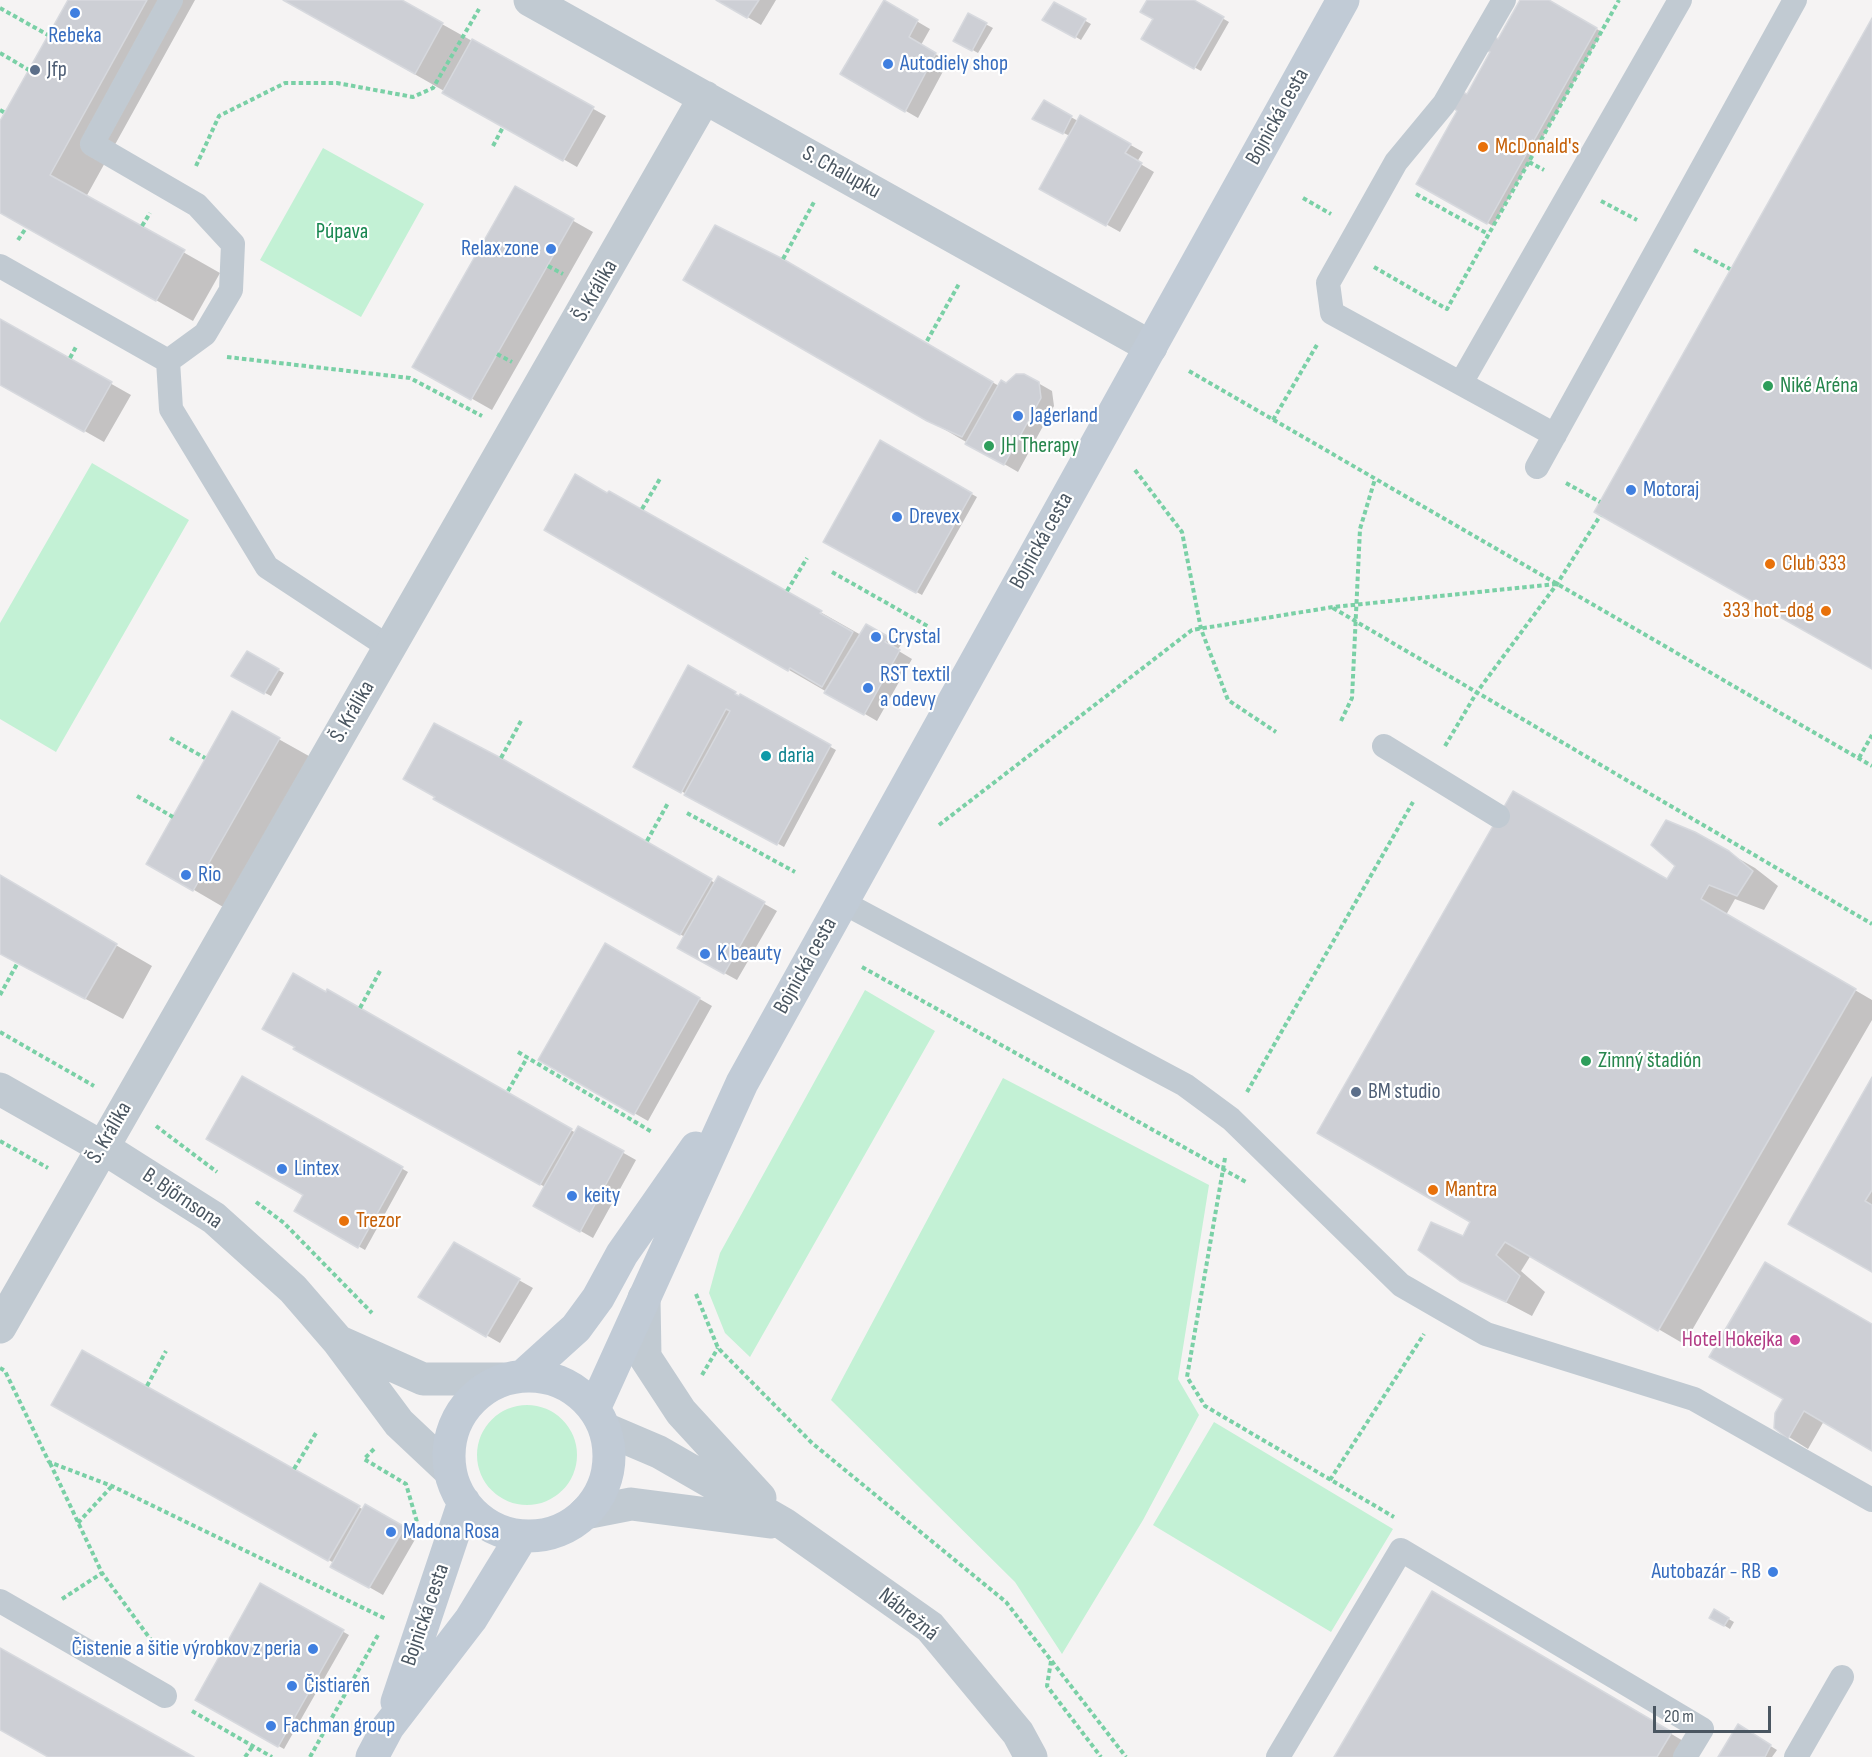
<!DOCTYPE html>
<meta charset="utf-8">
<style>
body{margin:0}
#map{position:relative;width:1872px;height:1757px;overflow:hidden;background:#f5f3f3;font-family:"Sofia Sans Condensed",sans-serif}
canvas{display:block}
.scale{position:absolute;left:1653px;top:1706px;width:118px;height:27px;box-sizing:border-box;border:3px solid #4a5661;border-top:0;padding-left:8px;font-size:18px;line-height:21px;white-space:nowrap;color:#4a5661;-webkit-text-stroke:4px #fff;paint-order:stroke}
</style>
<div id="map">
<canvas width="1872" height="1757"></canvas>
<div class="scale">20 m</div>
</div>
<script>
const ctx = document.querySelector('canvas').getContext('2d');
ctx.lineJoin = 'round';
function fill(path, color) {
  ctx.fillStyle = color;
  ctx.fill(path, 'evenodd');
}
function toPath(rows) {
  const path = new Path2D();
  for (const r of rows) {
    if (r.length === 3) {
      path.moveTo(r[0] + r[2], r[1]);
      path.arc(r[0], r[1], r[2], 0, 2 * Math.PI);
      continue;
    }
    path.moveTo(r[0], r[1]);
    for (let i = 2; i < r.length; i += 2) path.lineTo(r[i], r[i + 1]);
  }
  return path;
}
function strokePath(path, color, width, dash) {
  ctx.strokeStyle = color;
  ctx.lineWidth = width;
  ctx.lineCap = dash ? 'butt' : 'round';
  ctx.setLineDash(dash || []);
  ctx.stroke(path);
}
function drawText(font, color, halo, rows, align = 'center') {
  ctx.font = font + ' "Sofia Sans Condensed",sans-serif';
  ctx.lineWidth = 4.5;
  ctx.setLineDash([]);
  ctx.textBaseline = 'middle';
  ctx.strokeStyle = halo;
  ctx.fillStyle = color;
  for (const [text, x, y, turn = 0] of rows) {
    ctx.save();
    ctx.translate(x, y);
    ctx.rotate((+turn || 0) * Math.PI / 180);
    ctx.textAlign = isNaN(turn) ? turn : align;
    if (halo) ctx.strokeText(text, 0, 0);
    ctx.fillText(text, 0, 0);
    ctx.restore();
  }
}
const green = toPath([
 [323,148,424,204,361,317,260,260],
 [92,463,189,520,56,752,0,719,0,623],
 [865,990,935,1031,750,1357,725,1333,709,1293,720,1253],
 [1003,1078,1209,1185,1178,1379,1199,1415,1143,1520,1062,1654,1015,1582,831,1400],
 [527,1455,50],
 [1214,1422,1393,1529,1331,1632,1153,1525]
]);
const shadow = toPath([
 [70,0,195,0,86,197,220,273,193,321,0,212,0,124],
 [285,0,399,0,606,116,577,167],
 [719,0,776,0,761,25],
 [1148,0,1191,0,1229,22,1201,71,1143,38,1155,19],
 [1522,0,1546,0,1602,32,1493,226,1418,184],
 [884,2,930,29,921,45,948,62,918,118,842,74],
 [1055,4,1091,24,1081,40,1045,19],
 [968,15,993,28,978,53,955,40],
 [1044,102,1078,121,1081,117,1143,152,1137,162,1154,172,1120,232,1041,188,1070,136,1034,119],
 [515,188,593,232,492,410,414,366],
 [782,261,999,386,1024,375,1052,391,1054,406,1018,472,685,279],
 [0,321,131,395,104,442,0,383],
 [880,442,977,497,922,595,825,542],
 [610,493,861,635,866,626,901,645,897,650,912,659,877,721,546,529],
 [248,653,284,673,271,696,233,676],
 [688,668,836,750,784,847,635,766],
 [232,713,316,760,230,911,148,863],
 [500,759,715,883,718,878,777,911,737,980,679,948,685,937,484,826],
 [1694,833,1755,868,1778,886,1764,910,1735,899,1726,915,1872,1000,1872,1020,1684,1344,1531,1255,1521,1271,1545,1292,1532,1316,1446,1271,1420,1249,1464,1238],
 [0,878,152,966,123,1019,0,953],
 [605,945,712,1006,648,1121,540,1059],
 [294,975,359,1009,576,1133,579,1128,636,1160,593,1238,535,1205,545,1187,344,1076],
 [242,1078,408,1172,365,1250,296,1210,305,1194],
 [1872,1080,1872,1270,1790,1223],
 [454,1244,533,1288,500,1343,420,1297],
 [1872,1326,1872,1449,1824,1421,1808,1449,1789,1437,1785,1399],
 [83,1352,364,1510,366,1506,417,1536,383,1595,332,1566,334,1563,101,1433],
 [261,1585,349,1635,284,1749,197,1700],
 [1433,1593,1690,1745,1683,1757,1336,1757],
 [1714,1611,1734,1622,1730,1629,1711,1617],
 [1738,1726,1777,1750,1772,1757,1720,1757]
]);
const building = toPath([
 [68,0,147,0,50,175,185,250,156,301,0,213,0,121,68,0],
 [283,0,402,0,443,23,415,74,283,0],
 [716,0,759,0,747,18,716,0],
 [884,0,918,20,909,37,936,53,905,112,840,74,884,0],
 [1147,0,1194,0,1224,17,1194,69,1141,39,1153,19,1140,12,1147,0],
 [1520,0,1549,0,1597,28,1487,224,1416,184,1457,111,1453,108,1462,92,1467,94,1490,52,1486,50,1494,36,1498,39,1520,0],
 [1054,2,1086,19,1075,38,1042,20,1054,2],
 [968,13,987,23,972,51,953,41,968,13],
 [1872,18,1872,669,1594,512,1872,18],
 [472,39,594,107,563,161,442,93,472,39],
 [1044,100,1072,116,1063,134,1032,119,1044,100],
 [1080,115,1131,144,1125,153,1142,163,1106,226,1039,189,1080,115],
 [515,186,574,219,471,400,412,367,515,186],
 [715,225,783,259,993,382,962,437,927,421,683,280,715,225],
 [0,319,112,382,84,432,0,385,0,319],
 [1016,374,1024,374,1039,382,1041,398,1004,465,965,444,1001,380,1006,383,1016,374],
 [880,440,972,493,916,593,823,542,880,440],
 [575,474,607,493,609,491,822,611,820,613,853,632,822,687,790,668,788,671,544,530,575,474],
 [866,624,889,637,885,642,900,650,864,715,824,693,866,624],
 [247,651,279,669,264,694,231,676,247,651],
 [688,665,736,692,735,694,739,696,740,694,831,745,777,845,684,795,730,711,726,709,681,793,633,767,688,665],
 [232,711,280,738,193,891,146,864,232,711],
 [434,723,501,758,712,879,680,935,433,799,435,797,403,779,434,723],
 [1513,791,1667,879,1675,866,1651,845,1666,820,1695,832,1729,851,1753,871,1737,896,1709,885,1701,899,1856,989,1658,1331,1505,1242,1496,1255,1520,1276,1506,1302,1460,1281,1418,1250,1431,1222,1463,1236,1470,1222,1317,1133,1513,791],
 [0,875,117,944,85,999,0,954,0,875],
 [718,876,765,902,724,974,677,948,718,876],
 [605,943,700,998,634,1115,538,1060,605,943],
 [293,973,326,992,327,989,572,1129,540,1185,293,1049,295,1047,262,1029,293,973],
 [242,1076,403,1167,358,1248,294,1211,303,1195,206,1139,242,1076],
 [1872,1077,1872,1190,1865,1201,1872,1205,1872,1272,1788,1224,1872,1077],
 [578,1126,624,1151,580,1232,533,1206,578,1126],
 [454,1242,520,1279,486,1337,418,1297,454,1242],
 [1765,1262,1872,1324,1872,1451,1804,1411,1788,1439,1774,1428,1775,1413,1783,1399,1709,1357,1765,1262],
 [82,1350,360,1506,328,1561,51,1405,82,1350],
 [365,1504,405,1527,369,1588,330,1567,365,1504],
 [260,1583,344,1630,278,1747,195,1700,260,1583],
 [1432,1591,1672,1732,1657,1757,1334,1757,1432,1591],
 [1714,1609,1729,1618,1724,1626,1709,1618,1714,1609],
 [0,1648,146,1730,194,1757,48,1757,0,1730,0,1648],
 [1738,1724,1771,1745,1765,1757,1718,1757,1738,1724]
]);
const path = toPath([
 [0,8,48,35],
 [0,53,29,70],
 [0,110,5,113],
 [493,146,503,127],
 [1529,162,1544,170],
 [196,166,219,116,285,83,337,83,413,97,433,88,479,9],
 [1416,194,1488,234],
 [1303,198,1331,214],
 [1601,201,1637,220],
 [142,226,150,213],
 [18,240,26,228],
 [1694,250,1730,269],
 [783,259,814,202],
 [548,266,563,274],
 [1374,267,1447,309,1619,0],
 [927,341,960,282],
 [497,354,512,362],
 [227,357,410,378,482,416],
 [70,358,77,345],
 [1189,371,1872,766],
 [1273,420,1318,343],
 [1135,470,1182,532,1201,629,1228,700,1276,732],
 [1566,483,1600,502],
 [642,509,661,477],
 [832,572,929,627],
 [787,591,807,558],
 [1333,608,1872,924],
 [1341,721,1352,698,1360,529,1375,479],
 [170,738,205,758],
 [1445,746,1477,692,1557,584,1600,516],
 [501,758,521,721],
 [1859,758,1872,735],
 [137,796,173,817],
 [687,813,795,872],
 [939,825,1192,630,1333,607,1556,584],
 [647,841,668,803],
 [862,967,1246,1182],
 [0,995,17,964],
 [360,1008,380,971],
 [0,1032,94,1086],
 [518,1052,652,1132],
 [508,1091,527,1058],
 [1247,1092,1413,802],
 [156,1126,217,1172],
 [0,1141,48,1168],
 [1225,1158,1187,1377,1205,1406,1394,1517],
 [256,1202,284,1223,372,1313],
 [696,1294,718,1348,812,1443,1006,1602,1126,1757],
 [0,1368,5,1371,49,1462,112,1486,386,1619],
 [702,1375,718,1348],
 [147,1386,166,1351],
 [374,1449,364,1459,406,1484,417,1522],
 [50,1463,102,1573,162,1655],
 [294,1469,316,1433],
 [1330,1480,1424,1334],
 [78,1523,112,1486],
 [62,1599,102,1573],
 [1051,1661,1047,1686,1101,1757],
 [192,1711,272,1757],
 [245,1757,253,1746],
 [310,1757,378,1635]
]);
const lane = toPath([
 [1504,0,1444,104,1396,162,1328,283,1332,313,1555,435],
 [0,266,168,361,171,409,267,567,390,648],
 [168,361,205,334,231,290,233,244,197,205,92,144,171,0],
 [1461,383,1680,0],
 [1537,467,1795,0],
 [1384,746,1498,816],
 [842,902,1185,1085,1231,1119,1401,1285,1486,1334,1694,1399,1872,1500],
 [0,1601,165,1696],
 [1278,1757,1401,1550,1702,1729,1685,1757],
 [1796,1757,1842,1677]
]);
const street = toPath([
 [530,0,1151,347],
 [0,1089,102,1147,214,1218,293,1289,338,1341,399,1423,450,1471],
 [644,1298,645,1357,681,1412,760,1498],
 [0,1327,705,97],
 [340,1342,423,1379,503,1379],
 [605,1429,659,1452,784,1524,930,1627,1018,1733,1031,1757],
 [585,1513,631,1504,770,1522]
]);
const secondary = toPath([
 [524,1375,576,1328,598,1298,622,1254,696,1148],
 [529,1456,80],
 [594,1409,742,1083,1343,0],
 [397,1702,464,1502],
 [372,1757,388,1727,471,1619,522,1536]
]);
const markers = [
 [75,13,6,"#3f7fe0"],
 [888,64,6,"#3f7fe0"],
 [35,70,6,"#5c6f8a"],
 [1483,147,6,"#e8710a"],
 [551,249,6,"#3f7fe0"],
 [1768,386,6,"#2e9e5b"],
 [1018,416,6,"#3f7fe0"],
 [989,446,6,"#2e9e5b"],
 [1631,490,6,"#3f7fe0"],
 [897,517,6,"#3f7fe0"],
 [1770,564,6,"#e8710a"],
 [1826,611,6,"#e8710a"],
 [876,637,6,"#3f7fe0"],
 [868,688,6,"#3f7fe0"],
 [766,756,6,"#0f9aa8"],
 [186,875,6,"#3f7fe0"],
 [705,954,6,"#3f7fe0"],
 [1586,1061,6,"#2e9e5b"],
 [1356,1092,6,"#5c6f8a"],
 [282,1169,6,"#3f7fe0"],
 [1433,1190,6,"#e8710a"],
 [572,1196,6,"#3f7fe0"],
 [344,1221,6,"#e8710a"],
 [1795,1340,6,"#d1479c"],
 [391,1532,6,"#3f7fe0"],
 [1773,1572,6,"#3f7fe0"],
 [313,1649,6,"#3f7fe0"],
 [292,1686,6,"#3f7fe0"],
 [271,1726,6,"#3f7fe0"]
];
const shopNames = [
 ["Rebeka",75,36,"center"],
 ["Autodiely shop",900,64],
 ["Relax zone",539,249,"right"],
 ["Jagerland",1030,416],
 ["Motoraj",1643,490],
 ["Drevex",909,517],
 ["Crystal",888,637],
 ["RST textil",880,675],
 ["a odevy",880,700],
 ["Rio",198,875],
 ["K beauty",717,954],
 ["Lintex",294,1169],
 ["keity",584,1196],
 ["Madona Rosa",403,1532],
 ["Autobazár - RB",1761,1572,"right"],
 ["Čistenie a šitie výrobkov z peria",301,1649,"right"],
 ["Čistiareň",304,1686],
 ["Fachman group",283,1726]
];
const serviceNames = [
 ["Jfp",47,70],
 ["BM studio",1368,1092]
];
const streetNames = [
 ["Bojnická cesta",1278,117,-61],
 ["S. Chalupku",841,173,29],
 ["Š. Králika",596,291,-60],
 ["Bojnická cesta",1042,541,-61],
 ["Š. Králika",353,712,-60],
 ["Bojnická cesta",806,966,-61],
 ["Š. Králika",110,1133,-60],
 ["B. Bjőrnsona",182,1199,34],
 ["Bojnická cesta",426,1615,-71],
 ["Nábrežná",908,1615,39]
];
const foodNames = [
 ["McDonald's",1495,147],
 ["Club 333",1782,564],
 ["333 hot-dog",1814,611,"right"],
 ["Mantra",1445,1190],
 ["Trezor",356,1221]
];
const parkNames = [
 ["Púpava",342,232]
];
const leisureNames = [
 ["Niké Aréna",1780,386],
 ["JH Therapy",1001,446],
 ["Zimný štadión",1598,1061]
];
const cultureNames = [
 ["daria",778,756]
];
const hotelNames = [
 ["Hotel Hokejka",1783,1340]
];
fill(green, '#c3f1d5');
fill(shadow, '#0003');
fill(building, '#cdcfd5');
strokePath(building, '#d7d9de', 1.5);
strokePath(path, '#7ad0a6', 4, [4.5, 3]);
strokePath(lane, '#c1cad2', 24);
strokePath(street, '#c1cad2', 33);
strokePath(secondary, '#c1cbd6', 33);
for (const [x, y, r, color] of markers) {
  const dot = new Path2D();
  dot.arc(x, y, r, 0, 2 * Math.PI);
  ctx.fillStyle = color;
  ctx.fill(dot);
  strokePath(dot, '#fff', 2);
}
drawText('22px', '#366cbe', '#fff', shopNames, 'left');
drawText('22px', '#4e5e75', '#fff', serviceNames, 'left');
drawText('22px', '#4a5661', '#fff', streetNames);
drawText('22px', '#c56008', '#fff', foodNames, 'left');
drawText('22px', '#17864f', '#fff', parkNames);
drawText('22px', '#27864d', '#fff', leisureNames, 'left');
drawText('22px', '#0d838f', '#fff', cultureNames, 'left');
drawText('22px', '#b23c85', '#fff', hotelNames, 'right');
</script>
